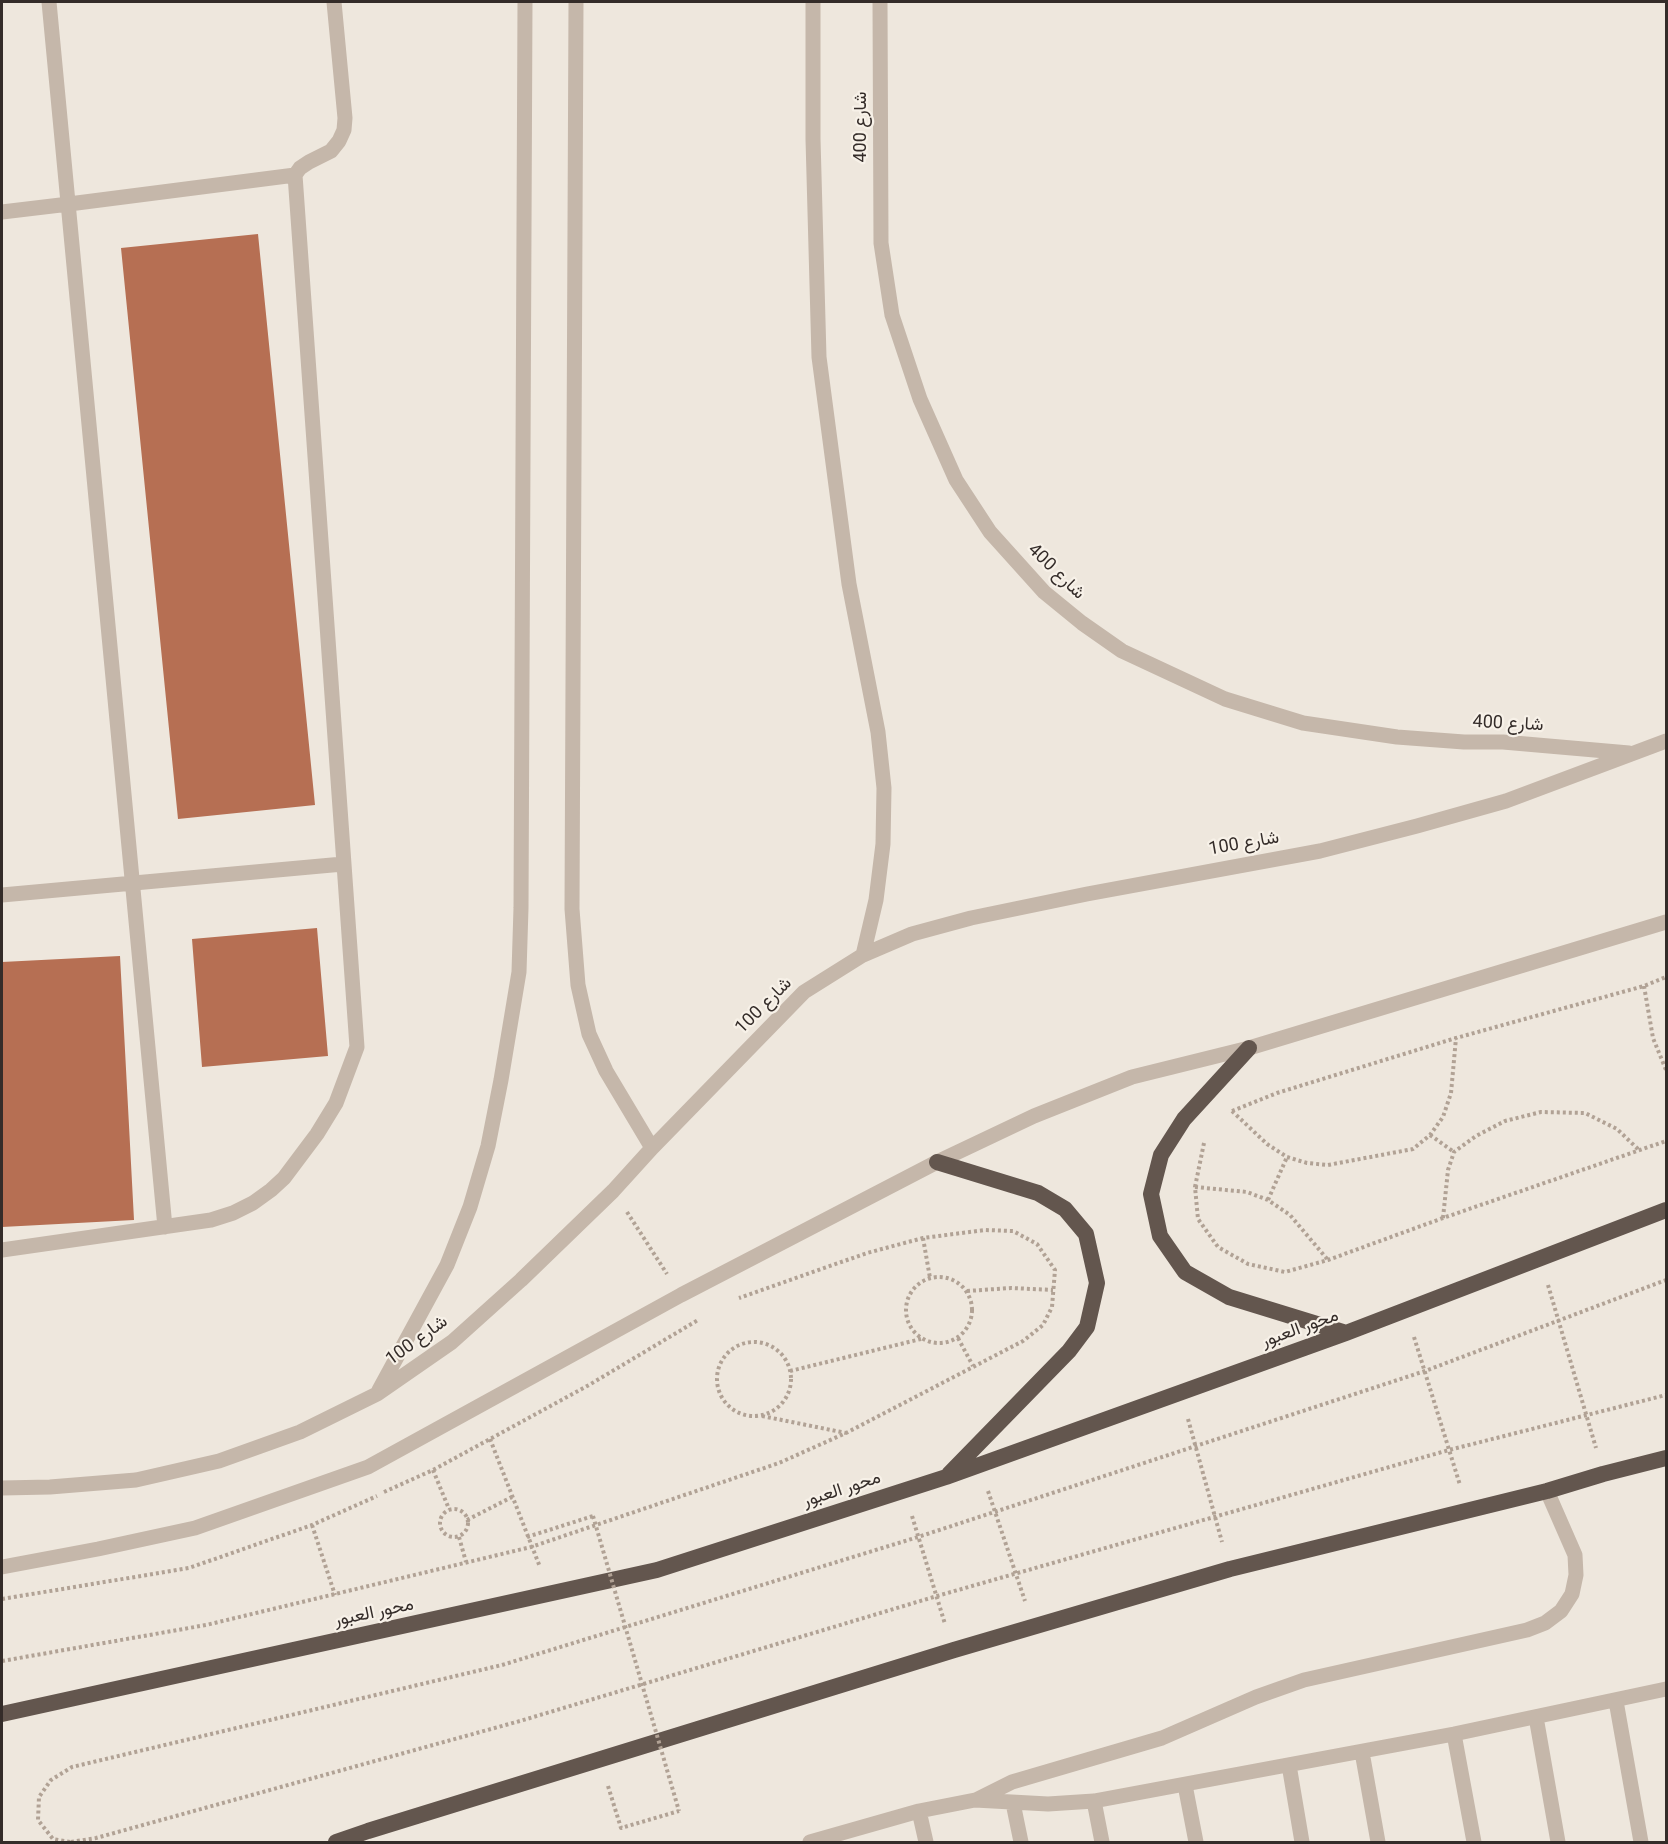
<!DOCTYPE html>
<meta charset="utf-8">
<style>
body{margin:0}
#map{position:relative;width:1668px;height:1844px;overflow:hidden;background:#eee7dd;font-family:Roboto,sans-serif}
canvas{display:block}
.frame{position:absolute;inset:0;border:3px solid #342c29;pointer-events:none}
</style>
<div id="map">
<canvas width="1668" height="1844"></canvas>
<div class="frame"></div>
</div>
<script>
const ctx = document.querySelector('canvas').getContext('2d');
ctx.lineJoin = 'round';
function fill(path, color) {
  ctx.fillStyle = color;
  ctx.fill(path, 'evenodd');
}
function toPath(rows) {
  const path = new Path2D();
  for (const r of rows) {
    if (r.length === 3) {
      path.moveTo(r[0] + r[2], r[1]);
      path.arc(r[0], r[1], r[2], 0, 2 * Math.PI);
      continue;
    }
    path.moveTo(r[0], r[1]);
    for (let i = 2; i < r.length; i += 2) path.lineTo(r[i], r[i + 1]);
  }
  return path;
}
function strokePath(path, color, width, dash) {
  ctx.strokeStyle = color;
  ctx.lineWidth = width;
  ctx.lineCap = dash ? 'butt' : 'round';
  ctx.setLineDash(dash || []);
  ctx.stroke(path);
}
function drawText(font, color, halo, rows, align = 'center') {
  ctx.font = font + ' Roboto,Vazirmatn,sans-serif';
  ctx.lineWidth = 4.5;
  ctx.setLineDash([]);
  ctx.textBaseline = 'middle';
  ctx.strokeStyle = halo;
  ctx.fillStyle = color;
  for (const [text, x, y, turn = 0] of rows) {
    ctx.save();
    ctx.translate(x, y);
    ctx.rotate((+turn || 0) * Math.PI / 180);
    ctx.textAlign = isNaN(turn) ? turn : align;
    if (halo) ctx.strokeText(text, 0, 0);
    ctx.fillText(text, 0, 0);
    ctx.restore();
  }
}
const building = toPath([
 [258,234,315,805,178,819,121,248],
 [317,928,328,1056,202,1067,192,939],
 [120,956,134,1220,2,1227,2,962]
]);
const path = toPath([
 [1644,986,1653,1038,1666,1070],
 [1232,1111,1277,1093,1456,1038,1644,986,1666,977],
 [1232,1111,1267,1144,1287,1157,1307,1163,1328,1165,1413,1149,1430,1135,1443,1117,1451,1093,1456,1038],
 [1430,1135,1454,1152],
 [1204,1143,1195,1187,1198,1219,1218,1247,1248,1264,1285,1272,1328,1260,1443,1218,1666,1141],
 [1195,1187,1247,1192,1268,1200,1290,1215,1328,1260],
 [1268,1200,1287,1157],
 [627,1212,667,1274],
 [1443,1218,1448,1170,1454,1152,1476,1136,1505,1121,1541,1112,1585,1113,1617,1129,1639,1150],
 [923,1238,930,1278],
 [939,1310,33],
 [1548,1285,1596,1448],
 [967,1291,1011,1288,1053,1290],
 [1414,1337,1460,1485],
 [958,1338,973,1366],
 [754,1379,37],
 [790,1371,921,1339],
 [762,1416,846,1433],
 [1188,1419,1222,1542],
 [490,1439,540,1567],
 [433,1470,449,1509],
 [988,1491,1025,1601],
 [384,1492,433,1470,490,1439,589,1385,698,1320],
 [454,1523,14],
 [912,1516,945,1624],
 [467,1520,512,1497],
 [312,1525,335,1595],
 [459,1537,466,1562],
 [527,1537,593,1516],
 [2,1599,189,1568,312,1525,377,1496],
 [2,1661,206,1625,531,1547,779,1463,846,1433,1023,1341,1043,1325,1052,1307,1055,1270,1037,1244,1013,1231,985,1230,923,1238,867,1253,739,1298],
 [608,1786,621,1828,679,1811],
 [70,1842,53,1839,38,1820,39,1797,51,1780,72,1767,502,1665,918,1537,1425,1371,1666,1280],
 [71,1842,96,1838,520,1721,937,1596,1449,1450,1666,1395]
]);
const service = toPath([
 [49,2,165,1227],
 [2,212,69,204,295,175],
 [2,895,343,864],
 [2,1250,211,1220,233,1213,253,1203,271,1190,284,1178,317,1134,336,1103,357,1047,295,175,300,168,309,162,331,151,339,141,344,130,345,118,334,2],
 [1616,1701,1641,1842],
 [1536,1717,1558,1842],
 [1454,1734,1474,1842],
 [1362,1752,1378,1842],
 [1289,1765,1302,1842],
 [1185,1785,1196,1842],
 [976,1800,1012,1782,1162,1738,1256,1697,1304,1680,1527,1630,1545,1623,1561,1611,1572,1594,1576,1575,1575,1555,1547,1491],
 [1094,1801,1102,1842],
 [1013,1803,1021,1842],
 [919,1811,926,1842],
 [810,1842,919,1811,975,1800,1048,1804,1094,1801,1454,1734,1666,1689]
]);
const tertiary = toPath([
 [576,2,572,909,578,985,589,1034,606,1071,652,1148],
 [813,2,813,139,819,357,849,584,878,732,884,788,883,844,876,900,863,955],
 [880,2,881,243,892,315,920,399,956,480,990,532,1044,592,1082,623,1122,651,1225,699,1303,723,1397,737,1464,742,1503,742,1629,753],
 [379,1390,447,1265,470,1207,488,1146,501,1080,519,972,521,908,525,2],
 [2,1488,50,1487,136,1480,219,1461,300,1432,377,1394,452,1342,521,1280,613,1191,652,1148,804,992,863,955,912,934,971,918,1087,894,1320,851,1417,826,1506,801,1666,741],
 [2,1567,98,1549,195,1528,368,1467,681,1295,937,1162,1034,1116,1132,1077,1249,1048,1666,922]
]);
const trunk = toPath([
 [1249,1048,1184,1119,1161,1155,1151,1194,1160,1236,1185,1272,1229,1297,1346,1333],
 [937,1162,1038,1193,1065,1209,1086,1234,1097,1283,1087,1327,1069,1351,949,1474],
 [2,1714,657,1570,946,1477,1346,1333,1666,1210],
 [336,1842,368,1831,954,1650,1230,1569,1547,1491,1603,1474,1666,1458]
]);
const pathBridge = toPath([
 [593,1516,679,1811]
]);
const streetNames = [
 ["شارع 400",861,127,-90],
 ["شارع 400",1056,572,44],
 ["شارع 400",1508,724,3],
 ["شارع 100",1244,844,-10],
 ["شارع 100",764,1006,-45],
 ["محور العبور",1300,1329,-20],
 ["شارع 100",417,1341,-36],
 ["محور العبور",842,1490,-18],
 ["محور العبور",374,1613,-12]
];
fill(building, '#b66f53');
strokePath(path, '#b1a295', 4, [3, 3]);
strokePath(service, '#c5b7aa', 15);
strokePath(tertiary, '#c5b7aa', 15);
strokePath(trunk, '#63564e', 16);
strokePath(pathBridge, '#b1a295', 4, [3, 3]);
drawText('18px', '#342c29', '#f7f1e8', streetNames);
</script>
